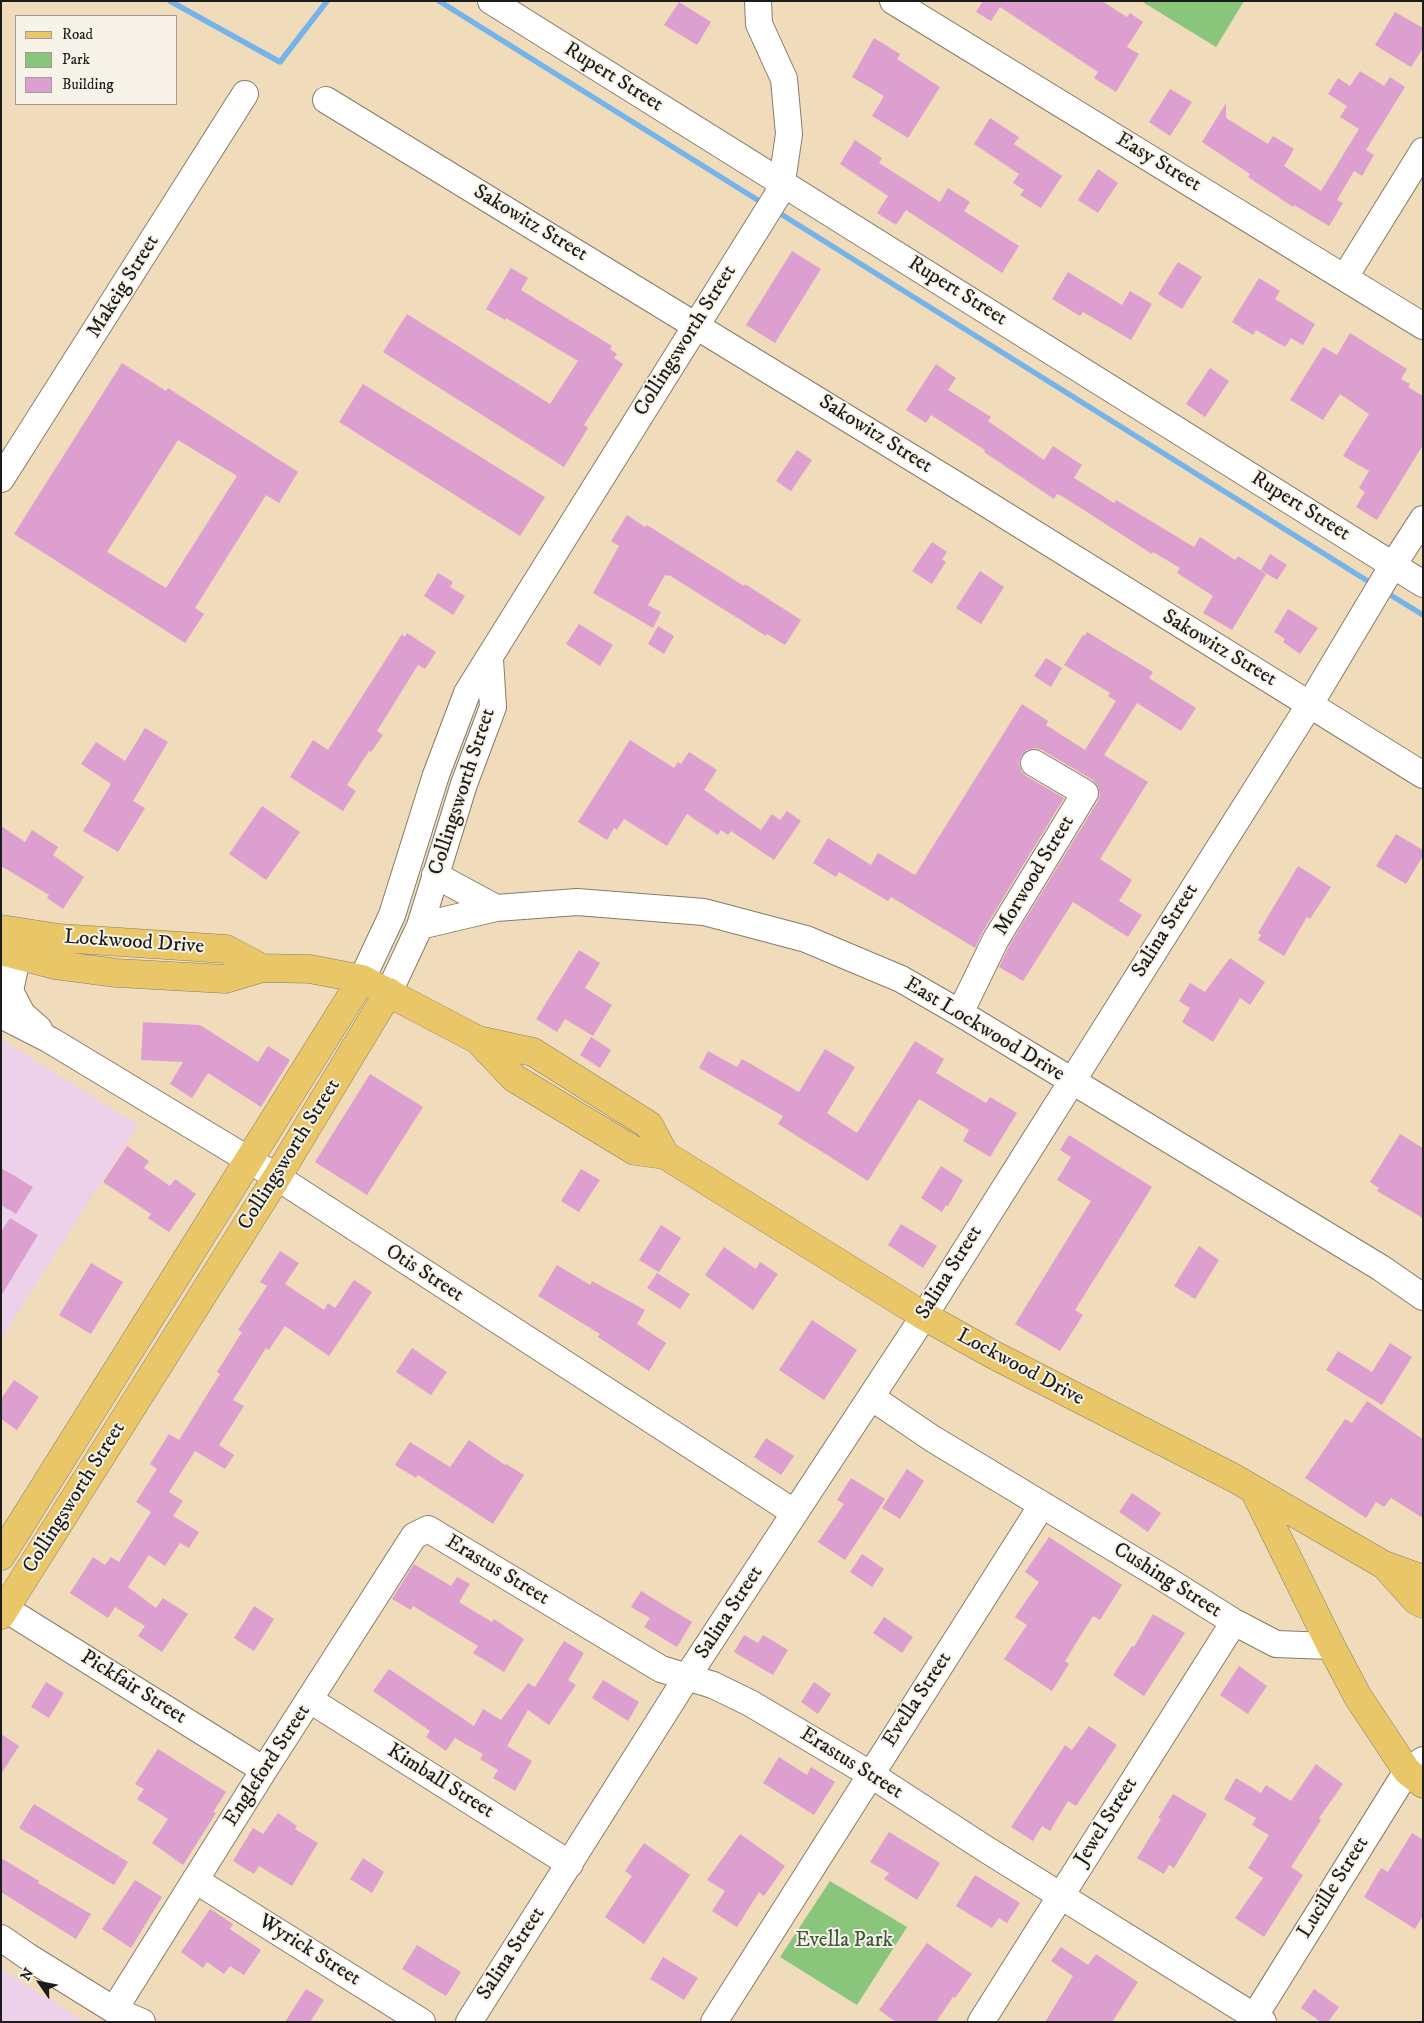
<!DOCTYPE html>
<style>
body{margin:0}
#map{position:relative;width:1424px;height:2023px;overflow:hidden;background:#f0dcba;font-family:"IM FELL DW Pica",serif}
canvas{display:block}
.frame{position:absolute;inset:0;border:2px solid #1c1c1c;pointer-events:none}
.legend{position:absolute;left:15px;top:15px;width:162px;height:90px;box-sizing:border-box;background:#f7f3e8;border:1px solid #9f9d96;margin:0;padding:6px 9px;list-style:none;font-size:15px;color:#1c1c1c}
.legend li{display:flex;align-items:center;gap:10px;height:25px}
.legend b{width:25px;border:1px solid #9f9d96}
.north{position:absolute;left:15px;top:1958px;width:50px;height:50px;-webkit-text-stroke:4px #f7f3e8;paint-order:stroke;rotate:303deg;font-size:14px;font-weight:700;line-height:20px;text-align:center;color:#1c1c1c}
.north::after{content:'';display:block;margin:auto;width:18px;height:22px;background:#1c1c1c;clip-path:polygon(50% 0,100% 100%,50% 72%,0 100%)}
</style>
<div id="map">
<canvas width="1424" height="2023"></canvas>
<div class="frame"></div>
<ul class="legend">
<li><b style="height:6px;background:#e9c769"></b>Road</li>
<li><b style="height:14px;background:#89c67c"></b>Park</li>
<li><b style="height:14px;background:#dc9fd0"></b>Building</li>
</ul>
<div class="north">N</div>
</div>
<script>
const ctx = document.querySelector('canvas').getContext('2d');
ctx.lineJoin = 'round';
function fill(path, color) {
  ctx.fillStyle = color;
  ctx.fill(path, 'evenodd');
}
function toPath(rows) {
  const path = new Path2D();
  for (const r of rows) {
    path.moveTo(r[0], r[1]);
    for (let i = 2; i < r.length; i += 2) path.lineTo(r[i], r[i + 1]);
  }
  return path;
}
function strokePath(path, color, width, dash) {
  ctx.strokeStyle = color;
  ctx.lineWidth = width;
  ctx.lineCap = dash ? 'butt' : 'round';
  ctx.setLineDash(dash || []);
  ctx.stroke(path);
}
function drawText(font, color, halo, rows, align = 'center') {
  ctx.font = font + ' "IM FELL DW Pica",serif';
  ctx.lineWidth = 4;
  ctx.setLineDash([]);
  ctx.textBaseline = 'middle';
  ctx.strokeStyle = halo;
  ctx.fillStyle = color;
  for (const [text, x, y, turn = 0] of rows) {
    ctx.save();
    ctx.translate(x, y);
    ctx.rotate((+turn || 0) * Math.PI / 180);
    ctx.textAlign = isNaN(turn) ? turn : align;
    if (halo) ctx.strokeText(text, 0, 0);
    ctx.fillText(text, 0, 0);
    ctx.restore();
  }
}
const built = toPath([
 [1,1039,138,1125,1,1339],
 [1,1969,85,2022,1,2022]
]);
const green = toPath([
 [1141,1,1244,1,1216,47],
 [830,1881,907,1927,857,2005,780,1957]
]);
const stream = toPath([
 [170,1,280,62,327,1],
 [439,1,764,204],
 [776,211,1374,585],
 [1384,591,1423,615]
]);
const building = toPath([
 [983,1,1102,1,1127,17,1130,13,1143,22,1127,47,1139,54,1116,92,1094,78,1098,72,1000,7,991,21,976,12],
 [679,2,711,22,697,45,664,25],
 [1395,12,1423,28,1423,48,1411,67,1375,45],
 [874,38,900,54,897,59,940,87,908,138,872,116,884,96,852,77],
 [1360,71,1384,86,1390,77,1405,87,1366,150,1374,155,1362,176,1354,171,1337,200,1343,203,1329,226,1294,205,1293,207,1248,177,1250,174,1202,142,1226,103,1226,118,1268,144,1273,136,1294,149,1284,166,1321,191,1359,129,1340,117,1347,106,1328,94,1338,78,1350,86],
 [1170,89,1192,102,1170,136,1149,122],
 [990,118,1019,137,1014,144,1062,176,1041,208,1020,195,1024,190,1013,183,1019,174,974,144],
 [855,140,882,158,879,163,940,202,948,188,970,202,964,211,1019,246,1002,273,906,210,896,225,877,213,888,196,840,164],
 [1098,169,1118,183,1098,213,1078,200],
 [792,251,821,269,775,343,746,325],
 [1178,262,1202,277,1182,309,1158,294],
 [511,268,528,278,521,290,612,346,610,349,617,354,614,358,623,364,584,425,588,428,564,467,383,352,407,314,550,404,578,361,506,318,505,320,486,309],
 [1068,272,1122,305,1130,291,1152,304,1131,340,1083,312,1080,316,1052,299],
 [1259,278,1280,291,1275,299,1315,324,1303,345,1291,338,1285,347,1256,330,1253,335,1232,322],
 [1350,333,1407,369,1401,379,1410,384,1408,387,1423,396,1423,445,1377,520,1356,507,1365,492,1359,488,1369,471,1343,456,1369,414,1340,394,1323,420,1290,400,1323,347,1337,355],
 [122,363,166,391,168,388,298,472,279,503,266,495,195,608,204,614,185,643,14,534],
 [178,440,237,476,166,588,107,552],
 [936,364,956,378,948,390,991,417,988,421,1044,460,1053,446,1082,465,1074,478,1114,503,1116,500,1194,547,1200,537,1235,560,1238,556,1266,574,1232,630,1203,613,1213,596,1177,573,1180,568,1153,552,1152,554,1062,496,1057,494,1054,499,984,452,985,450,931,415,926,423,906,410],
 [1210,368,1229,381,1205,417,1186,404],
 [363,384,545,497,520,536,339,422],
 [797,450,812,460,791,491,776,481],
 [627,515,645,527,647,525,744,586,745,584,801,620,785,645,767,634,766,636,669,575,668,576,665,575,648,605,661,612,653,628,593,593,619,546,611,541],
 [932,542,947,552,942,559,946,562,932,584,912,571],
 [1270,554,1287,565,1277,580,1261,570],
 [980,571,1004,587,981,624,956,608],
 [438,573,453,582,450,587,465,596,453,615,424,596],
 [1288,609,1318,628,1300,654,1283,642,1285,639,1274,632],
 [579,624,613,645,600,666,566,644],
 [658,626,674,636,664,654,648,644],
 [1087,632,1153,672,1149,678,1196,708,1181,731,1137,703,1104,755,1148,782,1100,859,1132,880,1119,901,1142,915,1128,937,1073,902,1023,981,999,967,1009,946,1098,801,1100,794,1098,786,1093,780,1042,750,1035,748,1027,750,1021,756,1019,763,1021,771,1026,776,1064,798,983,931,975,948,891,897,888,901,839,872,836,877,813,863,828,838,871,865,878,853,915,875,1022,704,1048,721,1046,725,1085,750,1116,701,1108,696,1110,693,1064,665,1083,635,1085,636],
 [407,633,436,652,425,669,418,665,377,731,383,735,371,752,369,751,347,785,356,791,343,811,290,777,313,740,328,750,402,634,405,637],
 [1046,658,1062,668,1051,687,1034,676],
 [145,728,168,742,133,801,145,808,118,852,83,831,111,784,81,764,96,742,125,761],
 [630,740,674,768,678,762,681,764,689,752,717,770,704,790,761,830,772,814,780,820,787,811,801,821,774,860,731,831,728,835,721,830,718,835,687,814,667,846,624,819,617,830,614,828,607,840,578,822],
 [262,806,300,832,266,880,229,854],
 [1,826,25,842,32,830,58,847,53,855,84,877,63,909,47,898,49,895,1,866],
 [1396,834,1423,850,1423,856,1406,884,1376,866],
 [1298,866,1331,887,1310,919,1307,917,1284,956,1258,940,1261,935,1258,933],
 [579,950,600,963,585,988,612,1005,593,1036,565,1019,557,1032,536,1019],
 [1230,958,1265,982,1250,1005,1240,998,1213,1042,1182,1022,1190,1008,1179,1001,1190,983,1205,992],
 [143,1022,200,1025,258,1062,268,1046,290,1060,261,1107,208,1073,192,1098,170,1084,183,1062,141,1060],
 [591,1037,611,1050,600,1068,580,1055],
 [915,1041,944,1059,936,1073,986,1103,990,1097,1017,1113,990,1157,963,1141,969,1130,919,1099,868,1181,778,1124,783,1116,699,1068,708,1051,737,1067,742,1059,799,1092,825,1049,855,1067,827,1113,857,1133],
 [370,1074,423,1107,367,1195,315,1162],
 [1400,1134,1423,1148,1423,1218,1377,1191,1379,1188,1370,1182],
 [1069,1135,1152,1187,1075,1310,1083,1315,1060,1351,1015,1324,1091,1201,1057,1180,1071,1157,1060,1150],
 [127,1146,149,1161,144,1168,170,1186,175,1179,196,1194,169,1232,148,1218,151,1214,103,1182],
 [941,1166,963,1180,948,1206,946,1205,942,1212,921,1198],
 [1,1168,33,1187,16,1214,1,1205],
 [581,1169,600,1180,579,1212,561,1201],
 [10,1218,38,1235,1,1296,1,1232],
 [901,1224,937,1246,923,1268,888,1245],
 [661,1225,681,1238,659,1272,639,1260],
 [1199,1246,1219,1260,1195,1299,1174,1286],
 [724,1247,756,1269,760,1262,778,1274,753,1310,705,1275],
 [280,1251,299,1263,285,1284,324,1310,328,1303,335,1308,354,1280,372,1292,329,1356,285,1326,269,1350,266,1348,233,1400,244,1406,219,1445,234,1455,225,1469,195,1451,169,1492,183,1501,173,1516,199,1532,189,1548,180,1543,165,1566,149,1555,128,1587,156,1608,163,1598,188,1614,162,1652,138,1636,145,1626,115,1607,108,1618,70,1593,93,1557,105,1565,111,1557,119,1562,151,1512,136,1502,157,1469,150,1464,169,1434,179,1440,220,1374,217,1372,242,1332,238,1330,267,1286,260,1282],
 [91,1263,123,1282,91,1334,59,1315],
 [557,1265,590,1285,592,1281,645,1310,637,1324,666,1343,649,1371,598,1337,600,1334,538,1296],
 [657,1273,690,1294,680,1309,647,1288],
 [812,1320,857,1350,824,1400,779,1370],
 [1390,1343,1412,1357,1382,1405,1326,1370,1338,1351,1372,1372],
 [412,1348,447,1372,431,1395,396,1372],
 [14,1380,39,1397,17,1430,1,1419,1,1399],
 [1367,1401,1423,1439,1423,1518,1391,1498,1384,1507,1376,1502,1366,1518,1305,1478,1345,1419,1352,1423],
 [766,1438,794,1456,781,1475,754,1457],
 [469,1440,505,1465,506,1464,524,1475,493,1524,418,1475,416,1478,395,1465,410,1442,450,1467],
 [907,1469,924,1481,900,1519,882,1508],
 [851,1478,885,1499,845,1560,818,1542,844,1504,837,1500],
 [1132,1493,1161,1513,1148,1532,1119,1512],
 [1049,1537,1122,1585,1100,1620,1093,1616,1065,1661,1069,1664,1052,1691,1004,1659,1027,1625,1015,1617,1039,1582,1025,1572],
 [862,1554,884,1569,872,1587,850,1572],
 [414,1564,451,1586,457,1577,470,1584,459,1602,492,1622,494,1619,524,1639,504,1672,473,1653,478,1646,413,1606,411,1610,392,1599],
 [641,1591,692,1622,677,1647,644,1627,650,1618,631,1607],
 [254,1606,274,1619,254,1651,234,1638],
 [1153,1614,1185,1633,1144,1696,1113,1675,1132,1646,1134,1647],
 [884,1617,913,1637,902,1653,873,1633],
 [744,1635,758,1643,763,1635,788,1650,773,1675,734,1652],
 [564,1641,584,1653,568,1680,576,1685,549,1725,528,1710,507,1746,532,1761,515,1791,493,1778,498,1770,480,1759,483,1754,455,1738,446,1751,426,1737,430,1731,373,1691,389,1669,474,1726,483,1709,501,1720,528,1683,535,1687],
 [1239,1666,1267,1686,1248,1714,1220,1695],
 [603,1680,639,1702,628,1721,592,1698],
 [46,1682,64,1693,49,1718,31,1707],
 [814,1682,831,1694,818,1714,801,1702],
 [1089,1726,1117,1745,1076,1806,1068,1801,1050,1831,1042,1826,1033,1841,1011,1827,1065,1745,1072,1750],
 [1,1734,19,1746,1,1774],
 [158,1749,226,1792,213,1812,216,1813,183,1865,152,1843,168,1819,137,1799,144,1789,135,1784],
 [779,1757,807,1775,811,1767,835,1782,814,1815,763,1783],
 [1316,1764,1343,1784,1319,1818,1321,1820,1291,1867,1303,1875,1264,1937,1235,1918,1263,1878,1248,1868,1269,1835,1252,1825,1256,1818,1224,1799,1236,1778,1261,1793,1266,1785,1291,1801],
 [1173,1794,1207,1814,1174,1868,1169,1865,1164,1874,1137,1858,1161,1819,1158,1818],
 [34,1804,128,1862,114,1885,19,1828],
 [278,1813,297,1826,295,1829,318,1843,292,1886,259,1866,254,1874,233,1861,253,1828,263,1834],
 [889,1832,940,1863,917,1900,884,1879,889,1873,870,1862],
 [1412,1833,1423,1840,1423,1916,1415,1929,1364,1897,1381,1868,1388,1872],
 [740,1834,785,1866,764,1896,759,1892,737,1927,712,1911,725,1891,707,1880],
 [644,1843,690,1875,644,1944,605,1917,632,1876,625,1871],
 [1,1858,39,1881,38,1883,91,1914,76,1939,1,1892],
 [363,1858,384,1872,372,1893,350,1879],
 [975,1875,1020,1903,1007,1923,999,1918,992,1928,956,1906],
 [135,1880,162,1897,131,1948,102,1929],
 [210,1909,233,1924,230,1929,261,1950,244,1975,230,1966,224,1974,207,1962,203,1968,181,1952],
 [927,1943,972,1974,955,1998,953,1997,936,2022,896,2022,879,2010],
 [417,1945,461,1972,446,1996,402,1969],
 [1061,1947,1088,1965,1096,1954,1138,1982,1112,2022,1045,2022,1073,1976,1051,1961],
 [663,1957,698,1978,684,2000,650,1979],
 [306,1989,324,2000,310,2022,285,2022],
 [1314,1989,1339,2007,1328,2022,1321,2022,1301,2008]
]);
const minor = toPath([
 [491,1,1423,584],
 [893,1,1423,326],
 [326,100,958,486,1423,775],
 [1345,277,1423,151],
 [1,479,245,94],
 [435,875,496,908],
 [420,926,496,908,577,902,704,912,806,939,901,979,960,1013,1381,1268,1423,1297],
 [26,936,14,972,10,991,22,1014,39,1029],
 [362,979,392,915,436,775,467,693,777,196,782,182,789,134,784,79,759,24,758,1],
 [389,992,420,926,464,784,493,707,490,659],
 [960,1013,996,939,1085,793,1034,763],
 [1,1015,50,1040,277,1177,795,1513],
 [871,1397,933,1439,1167,1580,1234,1622,1276,1644,1331,1646],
 [1,1606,264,1770],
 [310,1700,570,1864],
 [195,1880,422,2022],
 [1,1938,27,1956,114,2010,142,2022],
 [114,2010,264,1770,414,1536,428,1529,661,1669,713,1685,750,1703,870,1774,984,1848,1263,2022],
 [469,2022,687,1677,924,1316,1310,704,1393,565,1423,519],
 [714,2022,1042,1505],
 [981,2022,1234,1622],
 [1251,2022,1407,1771,1423,1760]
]);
const major = toPath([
 [1,929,59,938,226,949,262,968],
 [1,951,55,965,117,973,225,979,262,968,310,969,362,979,478,1040,514,1078,635,1151,665,1155,924,1316,992,1354,1234,1478,1384,1565,1423,1579],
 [478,1040,533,1052,649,1125,665,1155],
 [1254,1490,1331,1646,1358,1697,1407,1771,1423,1784],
 [1,1556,362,979],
 [1387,1568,1416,1600,1423,1604],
 [1,1615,277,1177,389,992]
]);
const streetNames = [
 ["Rupert Street",613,78,32],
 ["Easy Street",1158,163,31],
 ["Sakowitz Street",530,224,31],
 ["Makeig Street",124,287,-58],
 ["Rupert Street",957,292,32],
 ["Collingsworth Street",686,341,-58],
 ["Sakowitz Street",875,435,32],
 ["Rupert Street",1300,507,32],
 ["Sakowitz Street",1219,649,31],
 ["Collingsworth Street",463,792,-72],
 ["Morwood Street",1035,876,-59],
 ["Salina Street",1166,931,-58],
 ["Lockwood Drive",134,943,4],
 ["East Lockwood Drive",984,1030,31],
 ["Collingsworth Street",290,1155,-58],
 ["Salina Street",950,1273,-58],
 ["Otis Street",424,1274,33],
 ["Lockwood Drive",1020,1368,28],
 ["Collingsworth Street",75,1498,-58],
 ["Erastus Street",497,1571,31],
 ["Cushing Street",1167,1581,32],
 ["Salina Street",730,1613,-57],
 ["Pickfair Street",133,1688,32],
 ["Evella Street",918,1700,-57],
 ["Erastus Street",851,1764,32],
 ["Engleford Street",268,1766,-57],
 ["Kimball Street",440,1782,32],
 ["Jewel Street",1107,1822,-58],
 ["Lucille Street",1334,1888,-58],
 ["Wyrick Street",309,1951,32],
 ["Salina Street",512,1954,-57]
];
const parkNames = [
 ["Evella Park",844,1942]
];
fill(built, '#edd0e9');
fill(green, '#89c67c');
strokePath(stream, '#76b3e9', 5.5);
fill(building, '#dc9fd0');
strokePath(minor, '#867c6b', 28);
strokePath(major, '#867c6b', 29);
strokePath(minor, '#fff', 26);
strokePath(major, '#e9c769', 28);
drawText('21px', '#1c1c1c', '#f7f3e8', streetNames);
drawText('21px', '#42583e', '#f7f3e8', parkNames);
</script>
